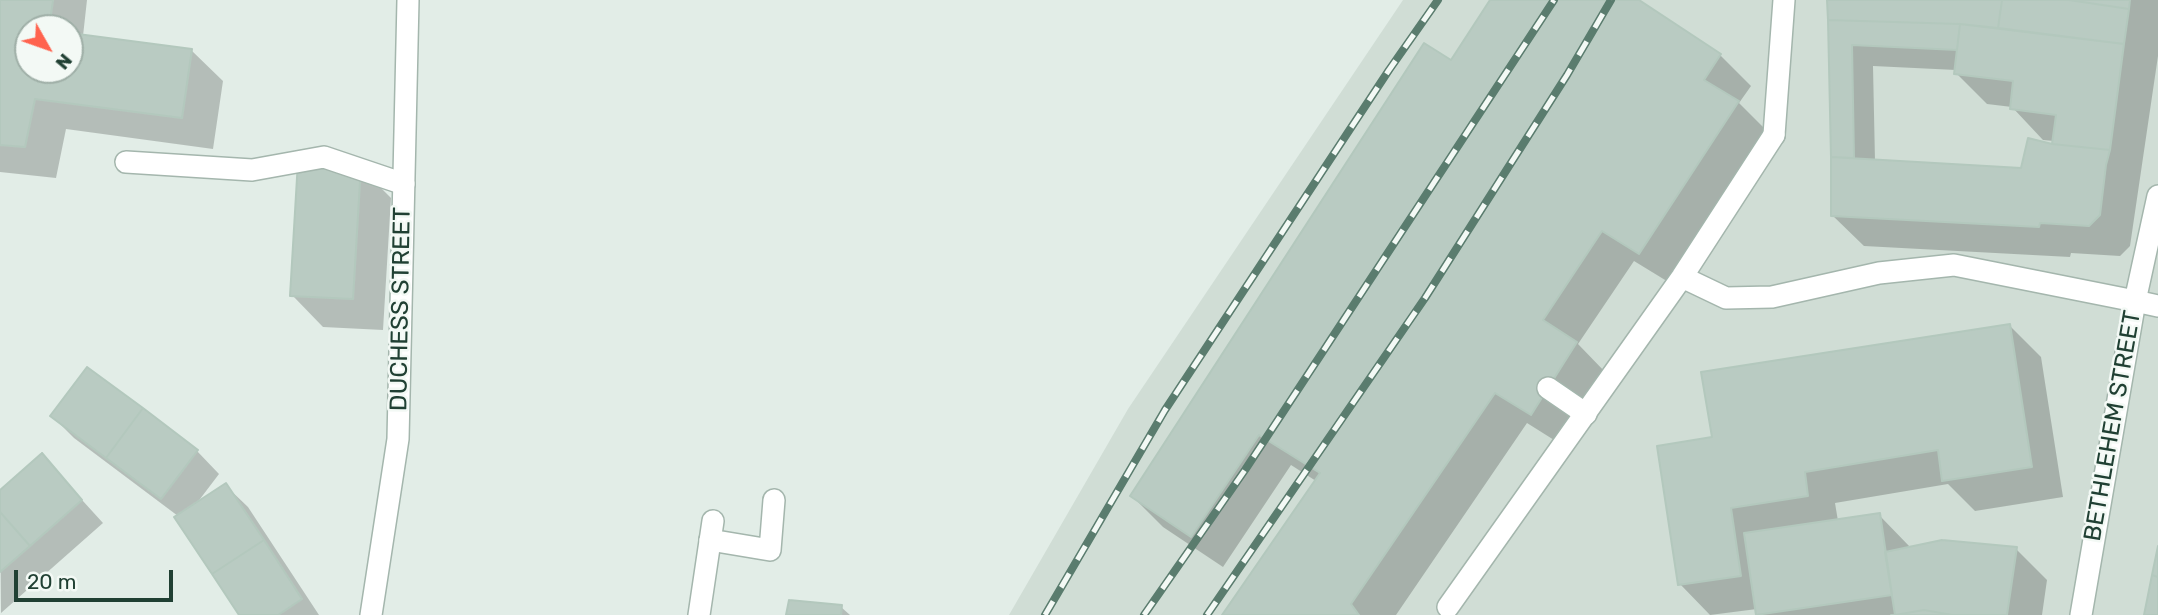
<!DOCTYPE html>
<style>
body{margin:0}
#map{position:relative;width:2158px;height:615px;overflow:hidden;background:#e2ede7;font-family:Rubik,sans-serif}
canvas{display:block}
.north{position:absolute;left:14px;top:14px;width:70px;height:70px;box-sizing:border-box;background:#f3f9f5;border:2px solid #9fafa7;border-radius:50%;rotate:130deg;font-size:19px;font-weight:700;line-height:28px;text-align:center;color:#204033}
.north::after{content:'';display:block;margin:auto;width:24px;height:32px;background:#ff634e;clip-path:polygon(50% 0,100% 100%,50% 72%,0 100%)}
.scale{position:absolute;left:14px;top:570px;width:159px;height:32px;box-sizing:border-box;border:4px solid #204033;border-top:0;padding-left:9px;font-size:21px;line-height:24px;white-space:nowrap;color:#204033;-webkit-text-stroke:5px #f3f9f5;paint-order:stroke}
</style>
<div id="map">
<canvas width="2158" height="615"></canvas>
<div class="north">N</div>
<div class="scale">20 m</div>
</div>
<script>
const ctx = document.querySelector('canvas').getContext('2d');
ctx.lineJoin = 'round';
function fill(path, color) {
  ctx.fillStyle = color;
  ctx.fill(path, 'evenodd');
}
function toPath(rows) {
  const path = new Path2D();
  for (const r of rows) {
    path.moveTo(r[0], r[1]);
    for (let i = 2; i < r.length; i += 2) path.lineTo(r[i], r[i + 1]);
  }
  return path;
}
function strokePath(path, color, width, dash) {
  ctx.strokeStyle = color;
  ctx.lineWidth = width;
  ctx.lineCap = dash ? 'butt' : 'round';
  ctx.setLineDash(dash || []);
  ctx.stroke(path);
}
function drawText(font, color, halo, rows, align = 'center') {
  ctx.font = font + ' Rubik,sans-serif';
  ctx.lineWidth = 5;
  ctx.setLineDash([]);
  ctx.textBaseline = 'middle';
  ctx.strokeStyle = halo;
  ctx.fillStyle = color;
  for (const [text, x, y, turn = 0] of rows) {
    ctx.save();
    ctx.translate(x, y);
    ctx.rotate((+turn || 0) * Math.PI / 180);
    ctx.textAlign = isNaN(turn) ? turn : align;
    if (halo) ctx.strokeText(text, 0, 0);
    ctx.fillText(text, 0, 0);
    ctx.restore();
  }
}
const built = toPath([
 [1403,0,2158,0,2158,615,1009,615,1128,409]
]);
const shadow = toPath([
 [0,0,87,0,83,36,191,50,223,81,213,149,66,129,56,178,0,172],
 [28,28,70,28,70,70,28,70],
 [1492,0,1636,0,1720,55,1751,86,1739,103,1769,133,1670,283,1634,261,1578,344,1607,374,1562,445,1527,423,1396,615,1224,615,1316,481,1291,465,1223,567,1163,527,1132,496,1451,62],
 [1829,0,2158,0,2158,56,2130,246,2120,256,2071,253,2070,257,1864,246,1832,215,1835,158,1832,156],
 [1873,66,1956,70,1956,73,1987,104,2012,107,2043,140,2054,141,2054,146,2023,170,1875,161],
 [360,167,391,198,383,330,323,327,292,295],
 [2010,326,2041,357,2063,497,1975,511,1948,484,1835,503,1838,521,1879,515,1911,548,2016,549,2047,580,2042,615,1759,615,1757,609,1710,615,1680,584,1714,438],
 [52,416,197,451,219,474,197,503,225,485,248,507,319,615,241,615,178,516,74,438],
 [42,456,103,523,1,613,0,492],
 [841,607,850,615,788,615]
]);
const building = toPath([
 [0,0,53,0,49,28,28,28,28,70,70,70,70,33,192,49,182,118,35,99,25,147,0,145,0,0],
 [1490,0,1639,0,1721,54,1704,80,1739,101,1639,254,1602,231,1543,320,1577,342,1531,415,1495,393,1351,604,1359,615,1222,615,1320,473,1259,435,1191,537,1130,496,1424,43,1451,60,1490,0],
 [1827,0,2002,0,1998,28,1960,24,1828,20,1827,0],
 [2002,0,2069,0,2129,9,2124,44,1998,28,2002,0],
 [2069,0,2130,0,2129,9,2069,0],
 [1828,20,1960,24,1957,50,1852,45,1854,158,1831,157,1828,20],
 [1960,24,2124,44,2110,150,2052,144,2056,115,2010,109,2013,81,1954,74,1960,24],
 [2028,138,2052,144,2110,150,2106,165,2100,215,2089,226,2040,223,2039,227,1831,216,1831,157,2021,168,2028,138],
 [298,161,361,165,353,299,290,296,298,161],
 [2010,324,2032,467,1942,481,1938,450,1805,472,1808,496,1731,508,1741,576,1678,585,1657,446,1712,437,1701,372,2010,324],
 [87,367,143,408,106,458,50,416,87,367],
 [143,408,198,450,161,499,106,458,143,408],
 [42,453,82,500,30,546,0,512,0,490,42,453],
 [226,483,264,540,212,574,174,517,226,483],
 [0,512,30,546,0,572,0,512],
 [1880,513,1892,595,1756,615,1744,533,1880,513],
 [264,540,302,599,278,615,239,615,212,574,264,540],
 [1942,540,2017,547,2007,615,1952,615,1924,610,1895,615,1885,552,1942,540],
 [2158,546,2158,577,2152,575,2158,546],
 [2152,575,2158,577,2158,615,2144,615,2152,575],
 [789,600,842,605,841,615,786,615,789,600],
 [1924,610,1952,615,1891,615,1895,615,1924,610]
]);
const service = toPath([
 [1774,135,1784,0],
 [126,162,252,170,324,157,404,184],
 [710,540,770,550,774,500]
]);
const pedestrian = toPath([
 [2135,301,2158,306],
 [1548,388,1586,414]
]);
const minor = toPath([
 [1682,277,1726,298,1772,297,1879,273,1954,265,2135,301],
 [1448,607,1682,277,1774,135],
 [371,615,398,439,408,0],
 [699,615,713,521]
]);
const tertiary = toPath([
 [2081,615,2135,301,2158,196]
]);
const rail = toPath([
 [1045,615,1165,410,1389,70,1438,0],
 [1144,615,1245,470,1554,0],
 [1207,615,1425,298,1567,75,1611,0]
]);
const streetNames = [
 ["DUCHESS STREET",401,309,-89],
 ["BETHLEHEM STREET",2113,426,-80]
];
fill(built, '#d0ddd5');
fill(shadow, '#0003');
fill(building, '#b9cbc2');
strokePath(building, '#b3c8bd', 2);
strokePath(service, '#a4b6ad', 24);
strokePath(pedestrian, '#a4b6ad', 24);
strokePath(minor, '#a4b6ad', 24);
strokePath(tertiary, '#a4b6ad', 24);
strokePath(service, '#fff', 21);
strokePath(pedestrian, '#fff', 21);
strokePath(minor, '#fff', 21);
strokePath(tertiary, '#fff', 21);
strokePath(rail, '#5a7c6e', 8);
strokePath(rail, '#f3f9f5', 5, [16]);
drawText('24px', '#204033', '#f3f9f5', streetNames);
</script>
